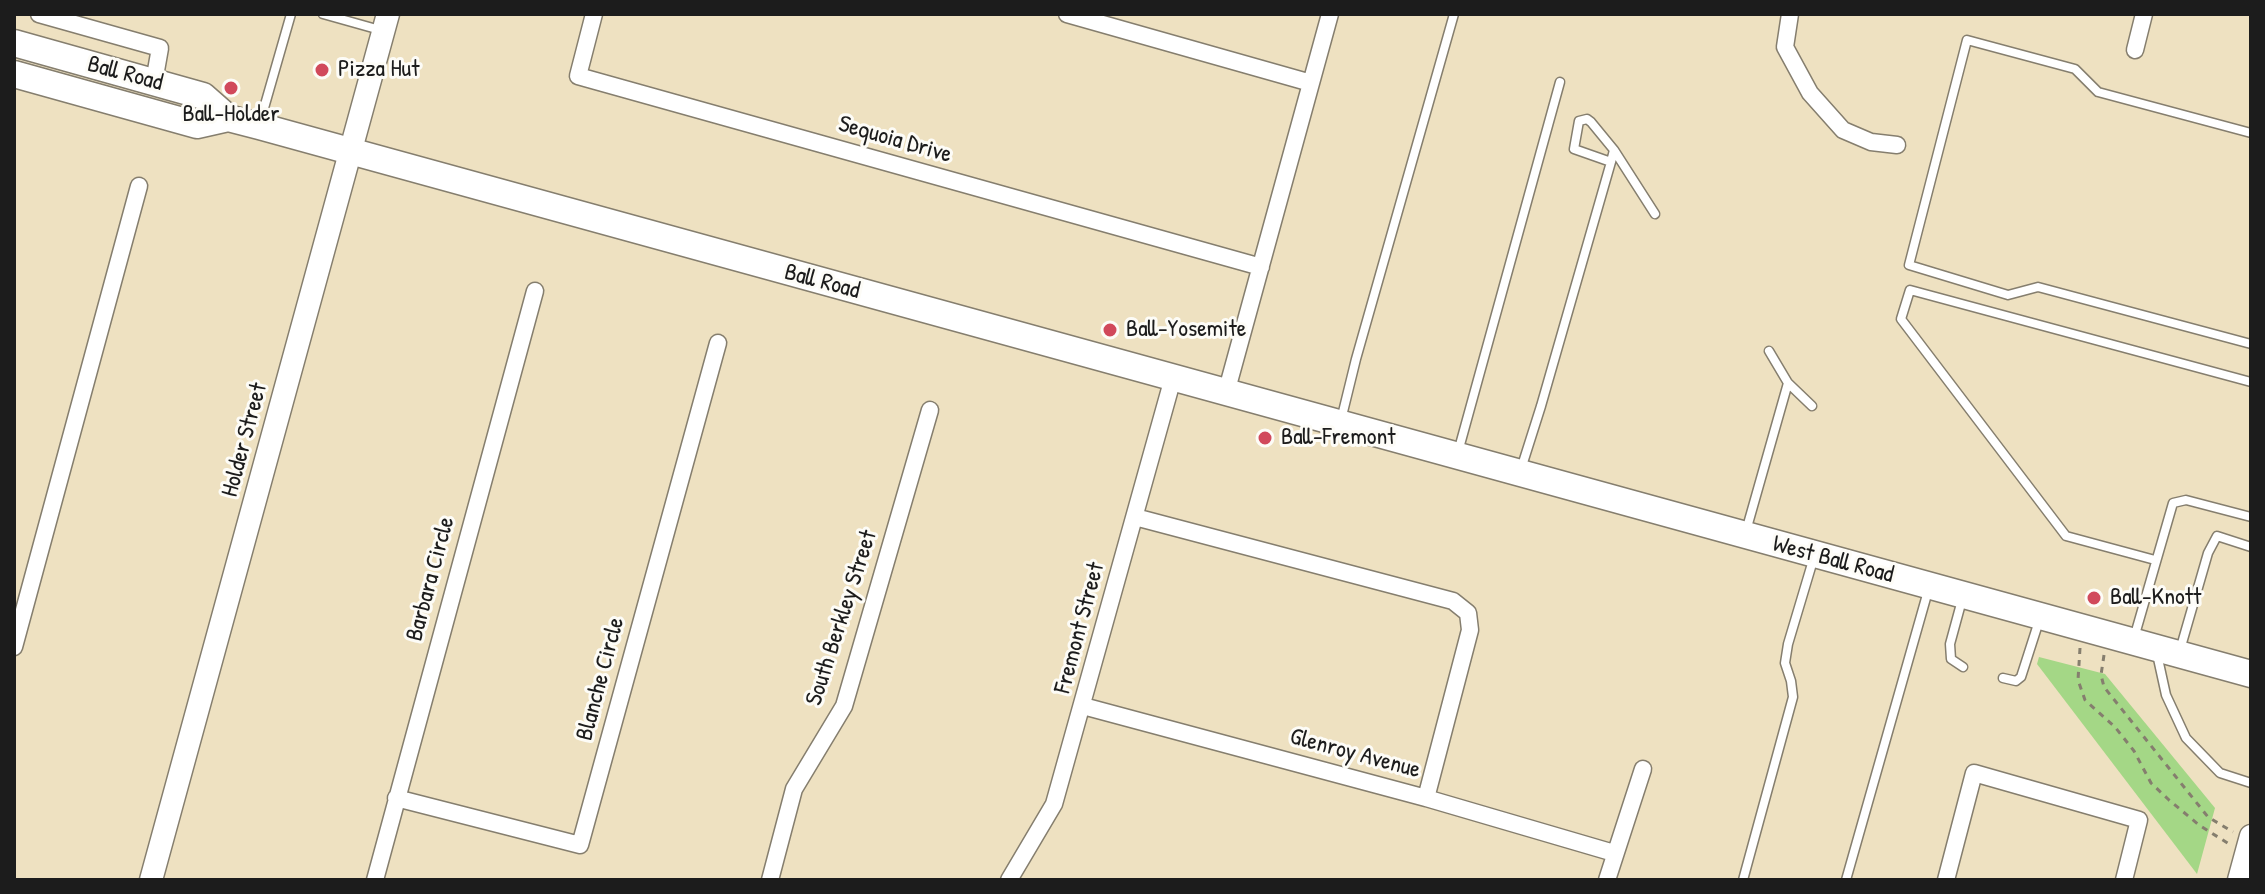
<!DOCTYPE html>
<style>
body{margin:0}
#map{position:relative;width:2265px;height:894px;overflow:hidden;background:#eee1c1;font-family:"Patrick Hand",sans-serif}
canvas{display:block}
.frame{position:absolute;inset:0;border:16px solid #1c1c1c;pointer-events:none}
</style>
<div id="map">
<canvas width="2265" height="894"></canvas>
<div class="frame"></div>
</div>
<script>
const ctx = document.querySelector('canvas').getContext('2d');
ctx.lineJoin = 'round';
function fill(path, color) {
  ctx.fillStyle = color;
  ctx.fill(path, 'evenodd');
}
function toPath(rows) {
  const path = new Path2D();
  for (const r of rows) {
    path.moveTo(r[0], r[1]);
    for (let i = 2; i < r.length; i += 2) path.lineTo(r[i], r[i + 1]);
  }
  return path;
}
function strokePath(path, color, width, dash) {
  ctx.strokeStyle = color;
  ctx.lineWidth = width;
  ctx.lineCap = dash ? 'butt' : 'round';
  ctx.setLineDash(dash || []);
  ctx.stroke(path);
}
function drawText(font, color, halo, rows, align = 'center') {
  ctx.font = font + ' "Patrick Hand",sans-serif';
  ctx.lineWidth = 6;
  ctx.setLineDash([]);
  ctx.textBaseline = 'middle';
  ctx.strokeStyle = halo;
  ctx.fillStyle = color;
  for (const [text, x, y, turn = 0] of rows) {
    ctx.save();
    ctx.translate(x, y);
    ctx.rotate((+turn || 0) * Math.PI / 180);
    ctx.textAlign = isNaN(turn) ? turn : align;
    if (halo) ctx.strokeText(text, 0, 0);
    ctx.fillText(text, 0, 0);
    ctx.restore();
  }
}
const green = toPath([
 [2039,657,2105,674,2215,808,2197,874,2037,664]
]);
const path = toPath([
 [2080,648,2078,680,2085,700,2115,727,2134,751,2151,783,2169,800,2199,825,2229,844],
 [2104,655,2101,675,2104,687,2208,817,2233,832]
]);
const lane = toPath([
 [323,14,380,30],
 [260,122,291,14],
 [2251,133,2098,92,2075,69,1967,40,1909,265,2008,295,2038,287,2251,344],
 [1614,150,1655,214],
 [1788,383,1812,406],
 [1341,420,1356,359,1454,14],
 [1458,452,1560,82],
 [1521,469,1541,406,1611,162,1614,150,1591,122,1587,119,1579,121,1574,149,1611,162],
 [1746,531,1788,383,1769,351],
 [2155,560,2066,536,1901,319,1910,290,2251,382],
 [1962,600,1950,644,1951,659,1963,667],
 [2134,638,2173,503,2186,500,2251,517],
 [2180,650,2208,553,2217,536,2251,547],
 [2157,654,2166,695,2186,738,2220,773,2251,783],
 [2003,678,2016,681,2021,677,2039,621],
 [1743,880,1793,697,1791,681,1785,663,1788,644,1814,557],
 [1846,880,1928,591]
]);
const street = toPath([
 [39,14,160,48,154,82],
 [594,14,578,76,1261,267],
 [1067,14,1311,83],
 [1790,14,1785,47,1810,93,1843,130,1871,142,1897,145],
 [2135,50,2144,14],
 [1226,393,1330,14],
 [1135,517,1453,601,1468,613,1470,630,1426,798],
 [14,647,139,186],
 [1083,706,1426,798,1614,853],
 [396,798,580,845,718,343],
 [375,880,535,291],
 [770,880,794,789,844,706,930,410],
 [1009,880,1054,804,1173,378],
 [1607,880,1643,769],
 [1946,880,1974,773,2139,820,2124,880]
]);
const secondary = toPath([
 [151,880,388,14],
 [2239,880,2251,836]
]);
const primary = toPath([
 [14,43,203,96,228,118],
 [14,74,197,125,228,118,259,126,2251,674]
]);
const markers = [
 [322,70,8,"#d1495b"],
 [231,88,8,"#d1495b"],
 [1110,330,8,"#d1495b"],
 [1265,438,8,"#d1495b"],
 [2094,598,8,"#d1495b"]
];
const poiNames = [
 ["Pizza Hut",338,70],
 ["Ball-Holder",231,115,"center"],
 ["Ball-Yosemite",1126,330],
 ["Ball-Fremont",1281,438],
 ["Ball-Knott",2110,598]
];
const streetNames = [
 ["Ball Road",125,74,15],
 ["Sequoia Drive",895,140,16],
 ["Ball Road",822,282,15],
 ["Holder Street",245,440,-75],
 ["West Ball Road",1833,560,15],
 ["Barbara Circle",431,579,-75],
 ["South Berkley Street",842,618,-72],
 ["Fremont Street",1080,628,-75],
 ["Blanche Circle",601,679,-75],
 ["Glenroy Avenue",1355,754,15]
];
fill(green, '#a4d786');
strokePath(lane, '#857e6e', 11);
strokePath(street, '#857e6e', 19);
strokePath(secondary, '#857e6e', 25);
strokePath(primary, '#857e6e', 29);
strokePath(path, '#857e6e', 3, [6, 6]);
strokePath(lane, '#fff', 8);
strokePath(street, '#fff', 16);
strokePath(secondary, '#fff', 22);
strokePath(primary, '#fff', 26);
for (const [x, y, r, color] of markers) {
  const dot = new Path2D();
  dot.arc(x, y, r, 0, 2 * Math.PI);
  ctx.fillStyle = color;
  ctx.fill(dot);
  strokePath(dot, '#fdfcf7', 3);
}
drawText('24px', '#1c1c1c', '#fdfcf7', poiNames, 'left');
drawText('24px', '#1c1c1c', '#fdfcf7', streetNames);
</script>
